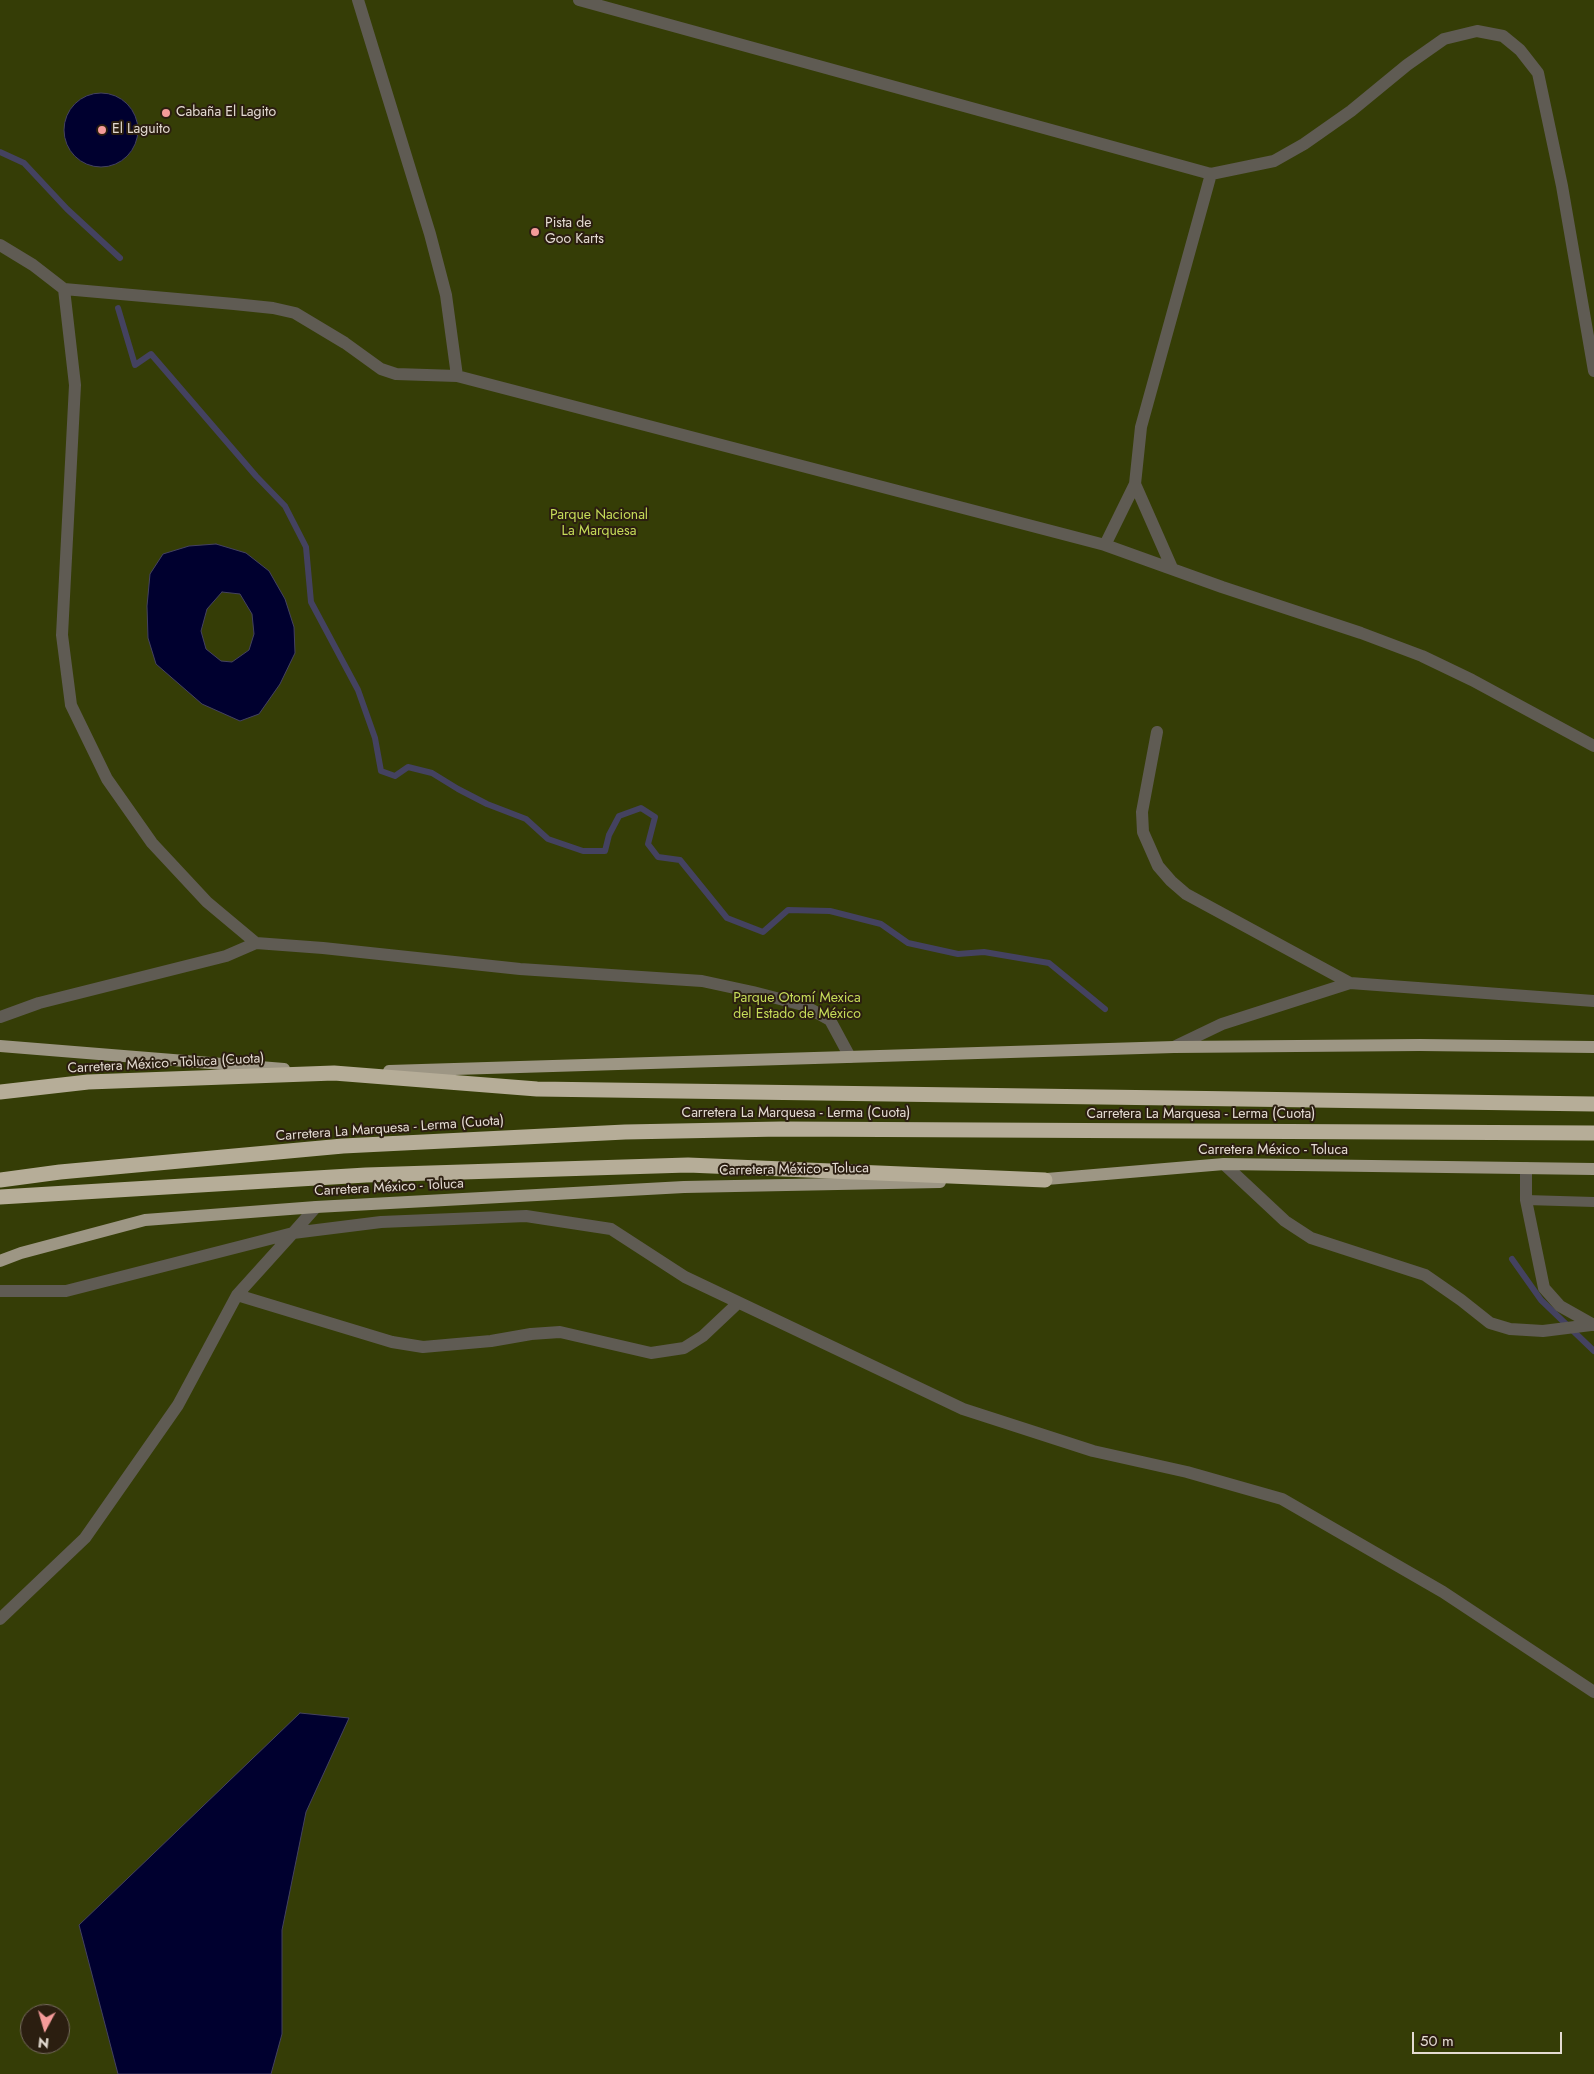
<!DOCTYPE html>
<meta charset="utf-8">
<style>
body{margin:0}
#map{position:relative;width:1594px;height:2074px;overflow:hidden;background:#2b1e10;font-family:Jost,sans-serif}
canvas{display:block}
.north{position:absolute;left:20px;top:2004px;width:50px;height:50px;box-sizing:border-box;background:#2b1e10;border:1px solid #756a5e;border-radius:50%;rotate:186deg;font-size:14px;font-weight:700;line-height:20px;text-align:center;color:#e4dbd2}
.north::after{content:'';display:block;margin:auto;width:18px;height:22px;background:#f59b9a;clip-path:polygon(50% 0,100% 100%,50% 72%,0 100%)}
.scale{position:absolute;left:1412px;top:2032px;width:150px;height:22px;box-sizing:border-box;border:2px solid #e4dbd2;border-top:0;padding-left:6px;font-size:15px;line-height:18px;white-space:nowrap;color:#e4dbd2;-webkit-text-stroke:4px #2b1e10;paint-order:stroke}
</style>
<div id="map">
<canvas width="1594" height="2074"></canvas>
<div class="north">N</div>
<div class="scale">50 m</div>
</div>
<script>
const ctx = document.querySelector('canvas').getContext('2d');
ctx.lineJoin = 'round';
function fill(path, color) {
  ctx.fillStyle = color;
  ctx.fill(path, 'evenodd');
}
function toPath(rows) {
  const path = new Path2D();
  for (const r of rows) {
    if (r.length === 3) {
      path.moveTo(r[0] + r[2], r[1]);
      path.arc(r[0], r[1], r[2], 0, 2 * Math.PI);
      continue;
    }
    path.moveTo(r[0], r[1]);
    for (let i = 2; i < r.length; i += 2) path.lineTo(r[i], r[i + 1]);
  }
  return path;
}
function strokePath(path, color, width, dash) {
  ctx.strokeStyle = color;
  ctx.lineWidth = width;
  ctx.lineCap = dash ? 'butt' : 'round';
  ctx.setLineDash(dash || []);
  ctx.stroke(path);
}
function drawText(font, color, halo, rows, align = 'center') {
  ctx.font = font + ' Jost,sans-serif';
  ctx.lineWidth = 4;
  ctx.setLineDash([]);
  ctx.textBaseline = 'middle';
  ctx.strokeStyle = halo;
  ctx.fillStyle = color;
  for (const [text, x, y, turn = 0] of rows) {
    ctx.save();
    ctx.translate(x, y);
    ctx.rotate((+turn || 0) * Math.PI / 180);
    ctx.textAlign = isNaN(turn) ? turn : align;
    if (halo) ctx.strokeText(text, 0, 0);
    ctx.fillText(text, 0, 0);
    ctx.restore();
  }
}
const green = toPath([
 [0,0,1594,0,1594,2074,0,2074],
 [30,2014,60,2014,60,2044,30,2044]
]);
const water = toPath([
 [101,130,37],
 [216,544,246,553,269,571,285,599,294,627,295,653,280,684,259,714,240,721,202,704,156,664,148,638,147,606,150,574,163,554,189,546,216,544],
 [222,592,240,594,252,614,254,634,249,650,232,662,221,661,206,649,201,631,207,609,222,592],
 [300,1713,349,1718,306,1812,282,1930,282,2034,271,2074,118,2074,79,1925,300,1713]
]);
const stream = toPath([
 [0,152,24,163,67,209,120,258],
 [118,308,135,365,151,354,256,476,285,506,306,547,311,602,358,690,375,738,381,771,395,776,408,767,432,773,458,789,487,804,526,819,548,839,583,851,605,851,609,835,619,816,641,808,655,817,648,844,658,857,680,860,727,918,763,932,788,910,830,911,881,924,908,943,958,954,984,952,1049,963,1105,1009],
 [1512,1259,1541,1300,1594,1351]
]);
const service = toPath([
 [1526,1200,1594,1202]
]);
const minor = toPath([
 [358,0,430,234,446,295,457,376],
 [579,0,1211,174,1274,161,1304,144,1351,111,1407,65,1444,39,1477,31,1503,36,1520,50,1538,73,1562,186,1594,371],
 [0,245,33,265,64,289,234,304,273,308,295,313,345,343,381,369,396,374,457,376,1105,545,1222,587,1361,633,1422,656,1472,680,1594,746],
 [64,289,75,385,62,635,71,705,107,779,152,843,207,902,256,943],
 [1135,484,1172,568],
 [1105,545,1135,484,1141,427,1211,174],
 [1157,732,1142,812,1143,832,1158,866,1171,881,1186,894,1350,983],
 [0,1017,39,1003,226,956,256,943,323,948,520,969,702,981,753,992,803,1005,830,1020,850,1057],
 [1174,1047,1222,1024,1350,983,1594,1001],
 [1224,1164,1285,1221,1311,1238,1425,1275,1461,1300,1490,1323,1510,1329,1543,1331,1591,1325],
 [1526,1168,1526,1200,1544,1288,1560,1306,1594,1325],
 [0,1291,66,1291,293,1233,316,1207],
 [237,1295,392,1342,423,1347,491,1341,531,1334,560,1332,651,1353,684,1348,703,1336,738,1303],
 [0,1619,85,1538,178,1405,237,1295,293,1233,381,1222,526,1216,611,1229,685,1277,963,1409,1093,1451,1187,1472,1282,1499,1443,1592,1594,1692]
]);
const primary = toPath([
 [0,1046,284,1069],
 [389,1071,1174,1047,1420,1045,1594,1047],
 [1035,1180,1224,1164,1594,1169],
 [0,1261,21,1253,145,1220,316,1207,684,1187,940,1182]
]);
const motorway = toPath([
 [0,1092,88,1082,334,1073,537,1089,1594,1104],
 [0,1180,60,1172,343,1146,625,1132,781,1129,1594,1133],
 [0,1197,366,1175,688,1165,1045,1180]
]);
const markers = [
 [166,113,5,"#f59b9a"],
 [102,130,5,"#f59b9a"],
 [535,232,5,"#f59b9a"]
];
const poiNames = [
 ["Cabaña El Lagito",176,113],
 ["El Laguito",112,130],
 ["Pista de",545,224],
 ["Goo Karts",545,240]
];
const parkNames = [
 ["Parque Nacional",599,516],
 ["La Marquesa",599,532],
 ["Parque Otomí Mexica",797,999],
 ["del Estado de México",797,1015]
];
const streetNames = [
 ["Carretera México - Toluca (Cuota)",166,1064,-3],
 ["Carretera La Marquesa - Lerma (Cuota)",796,1114],
 ["Carretera La Marquesa - Lerma (Cuota)",1201,1115],
 ["Carretera La Marquesa - Lerma (Cuota)",390,1129,-4],
 ["Carretera México - Toluca",1273,1151],
 ["Carretera México - Toluca",794,1170,-1],
 ["Carretera México - Toluca",389,1188,-3]
];
fill(green, '#353d06');
fill(water, '#00002f');
strokePath(water, '#444260', 1);
strokePath(stream, '#444260', 6);
strokePath(service, '#5f5b53', 10);
strokePath(minor, '#5f5b53', 12);
strokePath(primary, '#9d9684', 12);
strokePath(motorway, '#b6ad98', 15);
for (const [x, y, r, color] of markers) {
  const dot = new Path2D();
  dot.arc(x, y, r, 0, 2 * Math.PI);
  ctx.fillStyle = color;
  ctx.fill(dot);
  strokePath(dot, '#2b1e10', 2);
}
drawText('14px', '#e4dbd2', '#2b1e10', poiNames, 'left');
drawText('14px', '#c6dc59', '#2b1e10', parkNames);
drawText('14px', '#e4dbd2', '#2b1e10', streetNames);
</script>
